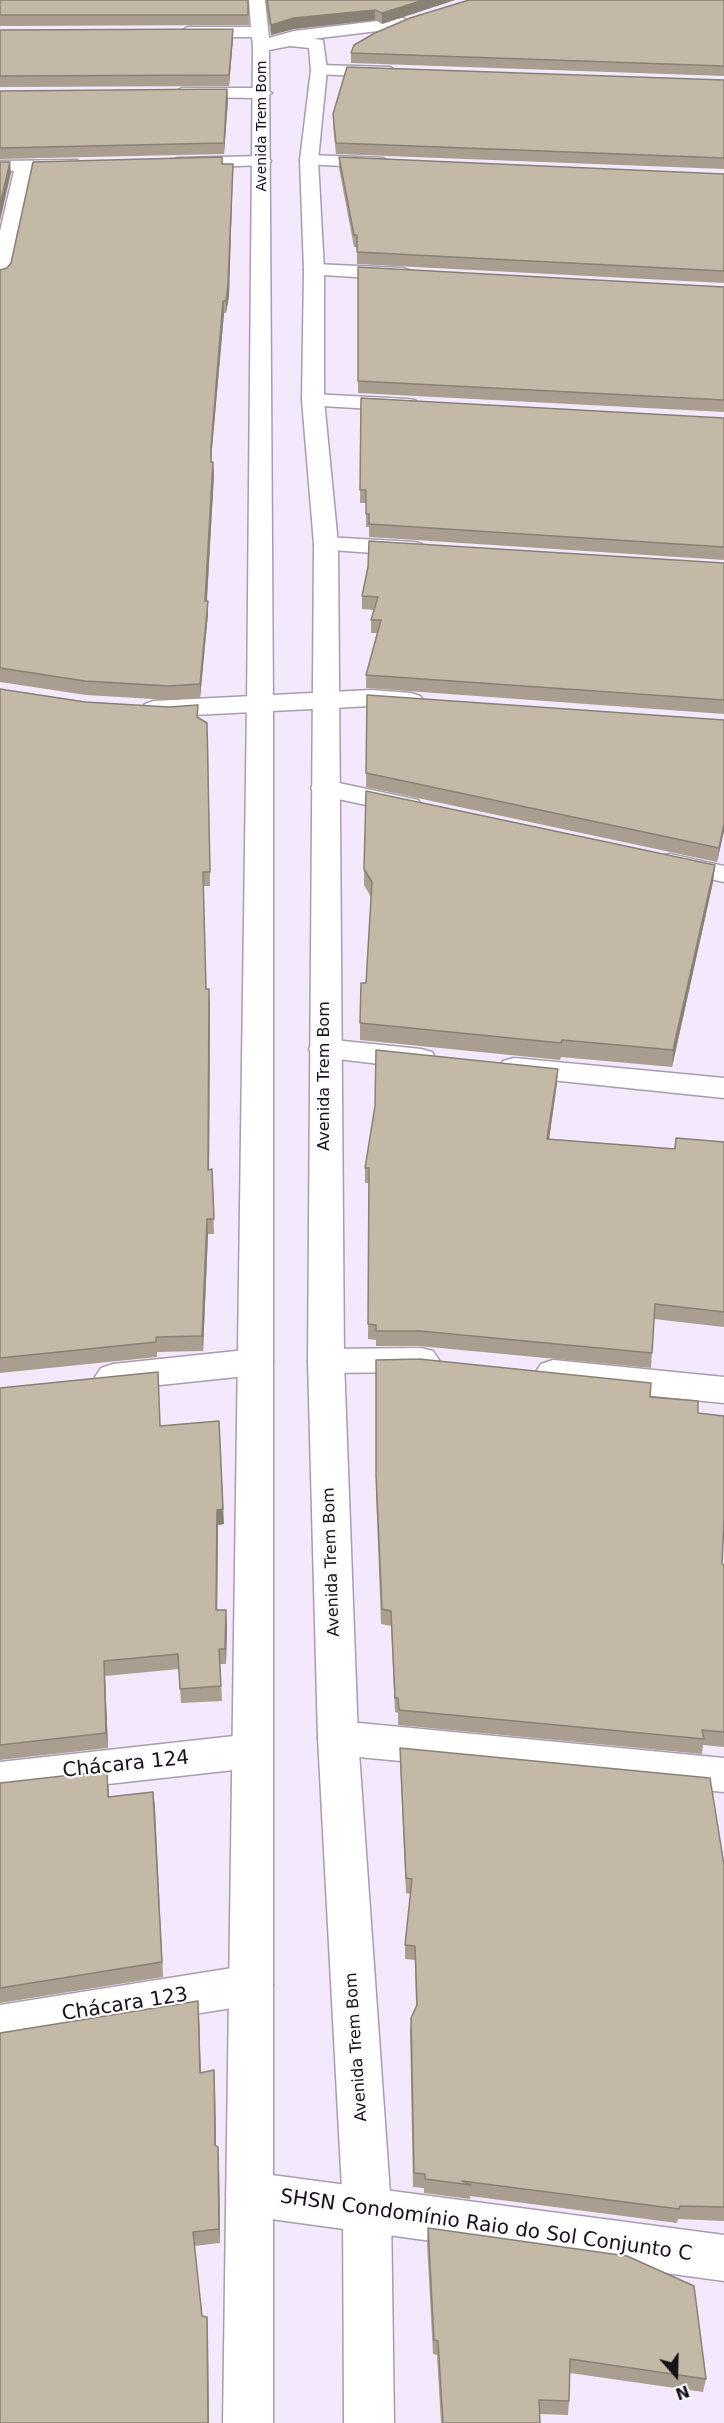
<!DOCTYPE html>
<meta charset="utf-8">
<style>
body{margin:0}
#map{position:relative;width:724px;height:2423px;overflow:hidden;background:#f4e9fc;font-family:"DejaVu Sans",sans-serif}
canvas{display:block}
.north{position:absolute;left:646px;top:2345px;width:60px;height:60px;-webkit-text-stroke:4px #fdfafe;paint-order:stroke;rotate:160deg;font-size:16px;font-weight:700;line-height:24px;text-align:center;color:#161218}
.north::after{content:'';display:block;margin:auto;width:21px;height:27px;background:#161218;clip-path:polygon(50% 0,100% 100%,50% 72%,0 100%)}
</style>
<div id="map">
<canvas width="724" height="2423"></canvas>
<div class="north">N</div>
</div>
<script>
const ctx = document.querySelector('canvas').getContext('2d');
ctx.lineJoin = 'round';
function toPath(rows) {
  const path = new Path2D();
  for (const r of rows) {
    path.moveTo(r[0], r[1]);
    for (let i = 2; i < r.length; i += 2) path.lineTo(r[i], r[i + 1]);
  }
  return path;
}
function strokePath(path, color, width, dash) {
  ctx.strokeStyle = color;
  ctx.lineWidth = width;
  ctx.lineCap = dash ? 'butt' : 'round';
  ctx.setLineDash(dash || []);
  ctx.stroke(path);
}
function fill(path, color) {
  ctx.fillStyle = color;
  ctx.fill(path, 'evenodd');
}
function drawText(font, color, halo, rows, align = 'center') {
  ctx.font = font + ' "DejaVu Sans",sans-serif';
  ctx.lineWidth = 4.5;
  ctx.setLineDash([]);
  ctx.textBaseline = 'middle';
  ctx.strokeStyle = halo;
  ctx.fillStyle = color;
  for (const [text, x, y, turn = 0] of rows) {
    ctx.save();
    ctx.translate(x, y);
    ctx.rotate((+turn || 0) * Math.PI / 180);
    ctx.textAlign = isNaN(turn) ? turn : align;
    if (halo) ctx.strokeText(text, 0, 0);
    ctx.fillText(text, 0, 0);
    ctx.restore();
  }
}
const street = toPath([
 [249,0,265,0,269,38,294,31,403,18,411,23,403,28,295,41,269,46,261,51,253,46,252,37,188,37,180,32,188,27,251,27,249,0],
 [319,65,390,67,398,72,390,77,313,74,311,70,319,65],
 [182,88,263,88,272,93,263,98,176,97,173,93,182,88],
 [309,155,383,158,392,163,383,168,303,164,300,160,309,155],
 [262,156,268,157,271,161,268,165,177,168,168,163,177,158,262,156],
 [77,160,86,165,83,169,32,171,10,274,7,278,0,280,0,231,14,171,0,171,0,161,77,160],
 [314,264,402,268,409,270,412,274,409,278,402,280,307,274,304,270,307,266,314,264],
 [313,394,407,399,415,400,418,405,415,410,407,411,305,405,302,400,305,395,313,394],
 [326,537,414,542,422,544,426,549,422,554,414,556,318,549,314,544,318,539,326,537],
 [371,690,411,693,420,696,424,701,420,706,411,709,371,706,154,717,145,714,141,709,145,704,154,701,371,690],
 [325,780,418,800,422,806,418,812,408,814,315,794,311,788,315,782,325,780],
 [670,854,724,866,724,882,660,868,656,862,660,856,670,854],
 [324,1039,421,1049,432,1052,436,1059,432,1066,421,1069,313,1056,309,1049,313,1042,324,1039],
 [514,1058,724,1078,724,1098,503,1075,499,1068,503,1061,514,1058],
 [421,1348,433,1351,439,1360,433,1369,421,1372,326,1373,314,1370,308,1361,314,1352,326,1349,421,1348],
 [255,1349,267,1353,273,1362,267,1371,255,1375,113,1390,101,1386,95,1377,101,1368,113,1364,255,1349],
 [553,1360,724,1377,724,1403,553,1386,541,1382,535,1373,541,1364,553,1360],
 [338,1721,724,1758,724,1792,338,1755,324,1750,318,1738,324,1726,338,1721],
 [252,1734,266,1739,272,1751,266,1763,252,1768,0,1796,0,1762,252,1734],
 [251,1965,267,1971,273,1985,267,1999,251,2005,0,2045,0,2005,251,1965],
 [249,2172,724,2235,724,2281,249,2216,232,2210,226,2194,232,2178,249,2172]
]);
const secondary = toPath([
 [290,36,323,40,327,70,318,160,324,270,324,400,338,544,344,1361,358,1738,391,2208,394,2423,344,2423,343,2208,318,1738,308,1361,314,544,302,400,304,270,300,160,311,70,309,48,290,46,269,50,273,704,273,2423,223,2423,247,704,253,46,255,42,290,36]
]);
const wall = toPath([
 [0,0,248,0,249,25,0,26],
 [265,0,455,0,382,24,375,20,294,29,271,35],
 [724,0,724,76,351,63,351,53],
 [233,29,233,39,229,86,0,87,0,30],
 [724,80,724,169,336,154,333,125,333,114],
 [0,91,228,100,224,154,0,159],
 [222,157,223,164,233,164,229,296,226,313,224,313,211,460,214,474,207,601,208,614,200,698,170,700,86,695,0,682,0,270,7,268],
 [339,157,724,174,724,283,357,264,357,247,354,247,339,168],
 [358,267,724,287,724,412,358,393],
 [361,398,724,418,724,560,369,537,369,527,366,527,366,503,360,503],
 [724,563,724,714,366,688,366,675,377,633,371,633,371,620,374,610,362,609,362,596],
 [0,689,199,718,208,737,210,886,203,886,206,989,210,1004,209,1170,212,1169,214,1234,208,1234,203,1351,157,1352,157,1357,0,1373],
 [367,695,724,720,724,831,717,862,366,787],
 [715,865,713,882,672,1067,561,1057,560,1060,360,1040,360,1023,366,983,371,897,364,885,364,869],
 [557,1083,549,1139,674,1149,676,1138,724,1142,724,1327,654,1319,651,1368,419,1346,376,1346,376,1340,368,1339,369,1183,365,1183,365,1168],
 [376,1360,650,1397,698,1413,722,1564,724,1565,724,1747,703,1745,702,1754,398,1725,398,1713,395,1712,391,1626,381,1624,376,1491],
 [158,1372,160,1426,224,1524,218,1525,217,1610,227,1625,226,1664,220,1664,222,1701,181,1703,179,1669,105,1676,108,1748,0,1760,0,1388],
 [400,1748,724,1865,724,2221,678,2219,677,2223,470,2196,470,2199,424,2193,424,2188,413,2187,410,2032,411,2018,416,2006,415,1960,405,1959,405,1945,411,1894,406,1893,400,1763],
 [0,1783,109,1786,109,1797,153,1792,163,1977,0,2003],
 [199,2016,201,2073,215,2085,216,2146,219,2161,220,2243,194,2246,202,2316,207,2317,208,2330,0,2423],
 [428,2228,706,2379,703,2392,570,2373,569,2401,568,2415,540,2414,540,2423,441,2423,437,2355,433,2354,427,2243]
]);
const shadedWall = toPath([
 [424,0,455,0,382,24,382,13],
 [375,10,375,20,294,29,271,35,271,25,294,18],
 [233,29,233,39,229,86,229,75],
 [227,89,228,100,224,154,224,143],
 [10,162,11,173,0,221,0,205],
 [233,164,229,296,226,313,226,301],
 [223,301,224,313,211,460,211,474,211,447],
 [213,462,214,474,206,614,205,601],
 [208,601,208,614,200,698,200,684],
 [724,824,724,831,717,862,719,848],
 [715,865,713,882,672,1067,673,1050],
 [209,989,210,1004,209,1185,208,1170],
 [558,1069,557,1083,547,1154,547,1139],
 [207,1219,208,1234,203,1351,202,1336],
 [219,1421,224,1524,218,1525,217,1625,216,1610,217,1510],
 [226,1610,227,1625,226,1664,225,1649],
 [104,1661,105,1676,108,1748,106,1733],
 [153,1792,155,1807,163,1977,162,1962],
 [198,2001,199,2016,201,2087,200,2073],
 [214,2070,215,2085,216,2159,215,2145],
 [218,2147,219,2161,220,2243,219,2229],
 [207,2317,208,2330,209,2423,208,2423]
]);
const building = toPath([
 [0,0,248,0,248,15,0,15,0,0],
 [267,0,424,0,382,13,375,10,294,18,271,25,267,0],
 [469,0,724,0,724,66,351,53,354,45,375,33,410,18,469,0],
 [233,29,229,75,0,76,0,30,233,29],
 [347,67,724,80,724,158,336,143,333,114,347,67],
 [227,89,224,143,0,148,0,91,227,89],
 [222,157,222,164,233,164,228,284,226,301,223,301,211,447,211,462,213,462,205,601,208,601,200,684,169,686,85,681,0,668,0,270,7,268,11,263,33,162,222,157],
 [339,157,724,174,724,271,357,252,357,235,354,235,339,157],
 [0,162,10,162,0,205,0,162],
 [358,267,724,287,724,400,358,381,358,267],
 [361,398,724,418,724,547,369,524,369,514,366,514,366,490,360,490,361,398],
 [369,541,724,563,724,700,366,675,381,620,371,620,378,597,362,596,368,567,369,541],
 [0,689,85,702,169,707,198,705,197,717,207,723,210,872,203,872,206,989,209,989,208,1170,212,1169,214,1219,207,1219,202,1336,156,1337,156,1342,0,1358,0,689],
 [367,695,724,720,724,824,719,848,366,773,367,695],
 [366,791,715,865,673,1050,562,1040,561,1043,360,1023,361,983,366,983,372,882,364,869,366,791],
 [376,1050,558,1069,547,1139,675,1149,676,1138,724,1142,724,1312,655,1304,652,1353,420,1331,376,1331,376,1325,368,1324,369,1168,365,1168,375,1106,376,1050],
 [419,1359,651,1383,650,1397,698,1401,698,1413,724,1416,724,1521,722,1564,724,1565,724,1732,702,1730,704,1739,399,1710,398,1698,395,1698,391,1611,382,1609,376,1476,376,1360,419,1359],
 [158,1372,160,1426,219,1421,223,1509,217,1510,216,1610,226,1610,225,1649,219,1649,221,1686,180,1689,178,1654,104,1661,106,1733,0,1745,0,1388,158,1372],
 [400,1748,710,1778,724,1865,724,2207,680,2206,679,2209,462,2181,471,2185,425,2179,425,2174,414,2173,411,2018,417,2005,415,1946,405,1945,412,1879,406,1878,400,1748],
 [107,1771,108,1797,153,1792,162,1962,0,1988,0,1783,107,1771],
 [198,2001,200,2073,214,2070,215,2145,218,2147,219,2229,193,2232,202,2316,207,2317,208,2423,0,2423,0,2033,198,2001],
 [428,2228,627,2256,694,2286,706,2379,570,2359,569,2401,539,2400,540,2423,443,2423,438,2341,434,2340,428,2228]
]);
const farStreetnames = [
 ["Avenida Trem Bom",262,126,-90]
];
const streetNames = [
 ["Avenida Trem Bom",325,1076,-90],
 ["Avenida Trem Bom",332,1562,-92],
 ["Avenida Trem Bom",357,2047,-94]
];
const nearStreetnames = [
 ["Chácara 124",126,1765,-6],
 ["Chácara 123",125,2005,-9],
 ["SHSN Condomínio Raio do Sol Conjunto C",486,2226,8]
];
strokePath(street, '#a79dae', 3);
strokePath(secondary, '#a79dae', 3);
fill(street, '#fff');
fill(secondary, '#fff');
fill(wall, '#a99e90');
fill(shadedWall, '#898175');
fill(building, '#c4b8a7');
strokePath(building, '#898175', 1.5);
drawText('14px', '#161218', '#fdfafe', farStreetnames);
drawText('16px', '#161218', '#fdfafe', streetNames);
drawText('20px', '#161218', '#fdfafe', nearStreetnames);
</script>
